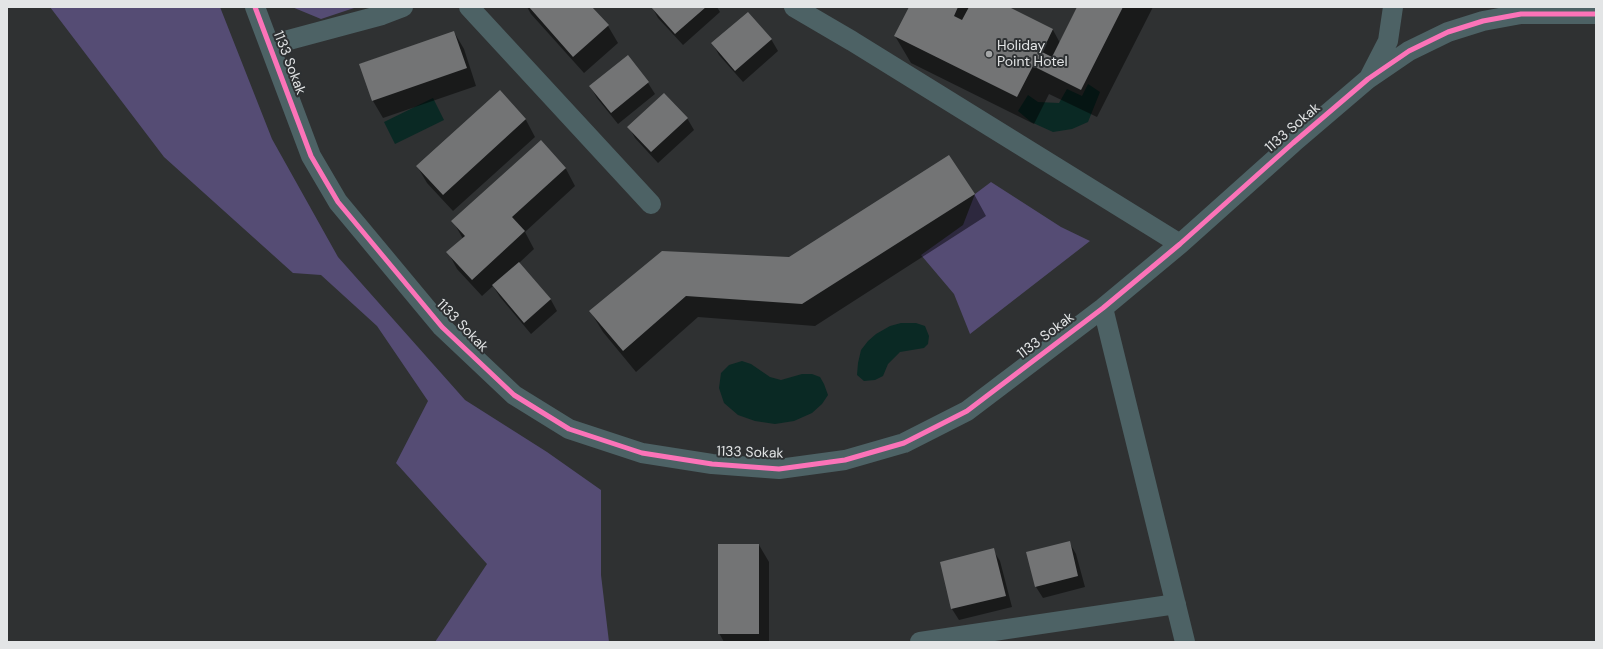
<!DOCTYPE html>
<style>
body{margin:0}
#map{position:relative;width:1603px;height:649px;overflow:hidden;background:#2f3132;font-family:"DM Sans",sans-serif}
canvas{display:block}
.frame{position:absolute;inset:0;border:8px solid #e3e5e6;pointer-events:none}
</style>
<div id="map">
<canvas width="1603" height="649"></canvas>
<div class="frame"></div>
</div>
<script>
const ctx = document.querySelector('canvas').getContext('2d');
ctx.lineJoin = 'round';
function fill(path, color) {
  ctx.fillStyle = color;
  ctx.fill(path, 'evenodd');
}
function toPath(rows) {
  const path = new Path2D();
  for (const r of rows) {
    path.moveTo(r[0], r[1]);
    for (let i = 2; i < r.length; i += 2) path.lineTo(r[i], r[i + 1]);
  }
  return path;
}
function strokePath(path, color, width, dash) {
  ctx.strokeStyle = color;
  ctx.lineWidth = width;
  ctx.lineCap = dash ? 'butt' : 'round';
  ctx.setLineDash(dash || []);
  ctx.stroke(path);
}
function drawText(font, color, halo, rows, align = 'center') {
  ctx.font = font + ' "DM Sans",sans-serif';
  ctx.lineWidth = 4;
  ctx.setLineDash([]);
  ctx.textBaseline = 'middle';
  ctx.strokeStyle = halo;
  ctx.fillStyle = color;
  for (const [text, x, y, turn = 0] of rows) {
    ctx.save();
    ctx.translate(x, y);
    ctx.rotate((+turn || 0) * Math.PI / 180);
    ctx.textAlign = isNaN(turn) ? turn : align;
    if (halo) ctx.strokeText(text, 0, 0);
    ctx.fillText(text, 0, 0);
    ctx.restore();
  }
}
const green = toPath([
 [50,7,220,7,272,139,338,257,465,400,547,452,601,490,601,575,609,642,435,642,487,564,396,463,428,401,377,326,321,275,293,273,164,157],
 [292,7,357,7,321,19],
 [991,182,1061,227,1090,241,970,334,954,294,921,255,963,225,975,194]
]);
const water = toPath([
 [1088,84,1100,92,1088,122,1072,129,1053,132,1031,122,1018,111,1028,95,1038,102,1059,103,1067,89,1082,96],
 [433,98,444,120,395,144,384,122],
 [901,323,916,323,925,326,929,336,928,344,924,348,900,352,888,364,883,376,875,380,864,381,857,375,858,363,861,350,868,341,876,334,890,326],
 [742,361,751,364,770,377,781,380,802,374,812,374,820,377,824,384,828,395,822,404,812,413,794,421,775,424,755,421,738,415,724,403,719,388,721,373,729,365]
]);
const shadow = toPath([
 [527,7,590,7,608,26,618,43,584,73,531,14],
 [652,7,717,7,720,12,683,45,658,18],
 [910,7,1007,7,1053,30,1060,43,1078,7,1153,7,1097,117,1049,94,1034,124,911,63,895,36],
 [454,32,464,49,476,86,383,118,373,101,360,64],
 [771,39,778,51,743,82,719,55,713,44],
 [648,83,655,94,618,124,597,98,590,86],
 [500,91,526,120,535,137,453,211,427,183,417,166],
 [687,118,694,130,658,163,635,138,629,127],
 [541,142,566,169,575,186,525,232,534,249,519,263,551,300,557,311,531,334,500,297,493,286,482,296,457,269,448,252,463,239,453,221],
 [974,194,986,216,815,326,698,317,636,372,603,332,590,311,789,258],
 [1069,542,1076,554,1085,587,1043,598,1036,587],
 [759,545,769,562,769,642,724,642,719,633],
 [993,550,1000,561,1012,607,959,620,952,609,941,563]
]);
const building = toPath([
 [529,7,592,7,609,25,573,57],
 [651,7,706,7,675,34],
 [909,7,958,7,954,16,962,20,969,7,1009,7,1053,29,1042,52,1052,57,1077,7,1123,7,1081,90,1033,66,1017,97,894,36],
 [748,12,772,39,735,71,711,43],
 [454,31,467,68,372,101,359,64],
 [628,55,649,82,611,113,589,86],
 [500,90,526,119,443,195,416,166],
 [664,93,688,118,651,152,627,127],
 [541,140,566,168,512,217,525,231,472,280,446,252,465,236,451,221],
 [949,155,975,194,802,304,686,296,623,351,589,311,662,251,789,257],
 [519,262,551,299,524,323,492,285],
 [1070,541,1078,576,1035,587,1026,552],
 [718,544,759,544,759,634,718,634],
 [994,548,1006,596,951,609,940,562]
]);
const minor = toPath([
 [255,7,311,156,338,202,442,327,514,395,569,429,642,453,712,464,779,469,845,460,904,443,967,411,1103,308,1180,244,1293,143,1368,79,1409,51,1448,32,1483,21,1521,14,1596,14],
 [469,7,651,204],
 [794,7,852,41,1180,244],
 [270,45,382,15,403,7],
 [1370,76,1388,41,1393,7],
 [1103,308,1185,642],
 [920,642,1176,604]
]);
const cycleway = toPath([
 [255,7,311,156,338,202,442,327,514,395,569,429,642,453,712,464,779,469,845,460,904,443,967,411,1103,308,1180,244,1293,143,1368,79,1409,51,1448,32,1483,21,1521,14,1596,14]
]);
const markers = [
 [989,54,4,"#a4a6a7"]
];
const poiNames = [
 ["Holiday",997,46],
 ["Point Hotel",997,62]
];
const streetNames = [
 ["1133 Sokak",289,63,69],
 ["1133 Sokak",1293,128,-41],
 ["1133 Sokak",462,326,46],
 ["1133 Sokak",1046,336,-37],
 ["1133 Sokak",750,453,2]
];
fill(green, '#554c74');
fill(water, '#0a2924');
fill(shadow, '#0007');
fill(building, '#737475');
strokePath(minor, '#4d6265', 20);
strokePath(cycleway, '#fb73b8', 5);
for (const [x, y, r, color] of markers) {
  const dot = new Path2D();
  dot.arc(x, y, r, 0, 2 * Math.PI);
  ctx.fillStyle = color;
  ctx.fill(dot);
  strokePath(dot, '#2e3133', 1.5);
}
drawText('14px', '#e3e5e6', '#2e3133', poiNames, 'left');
drawText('14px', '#e3e5e6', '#2e3133', streetNames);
</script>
